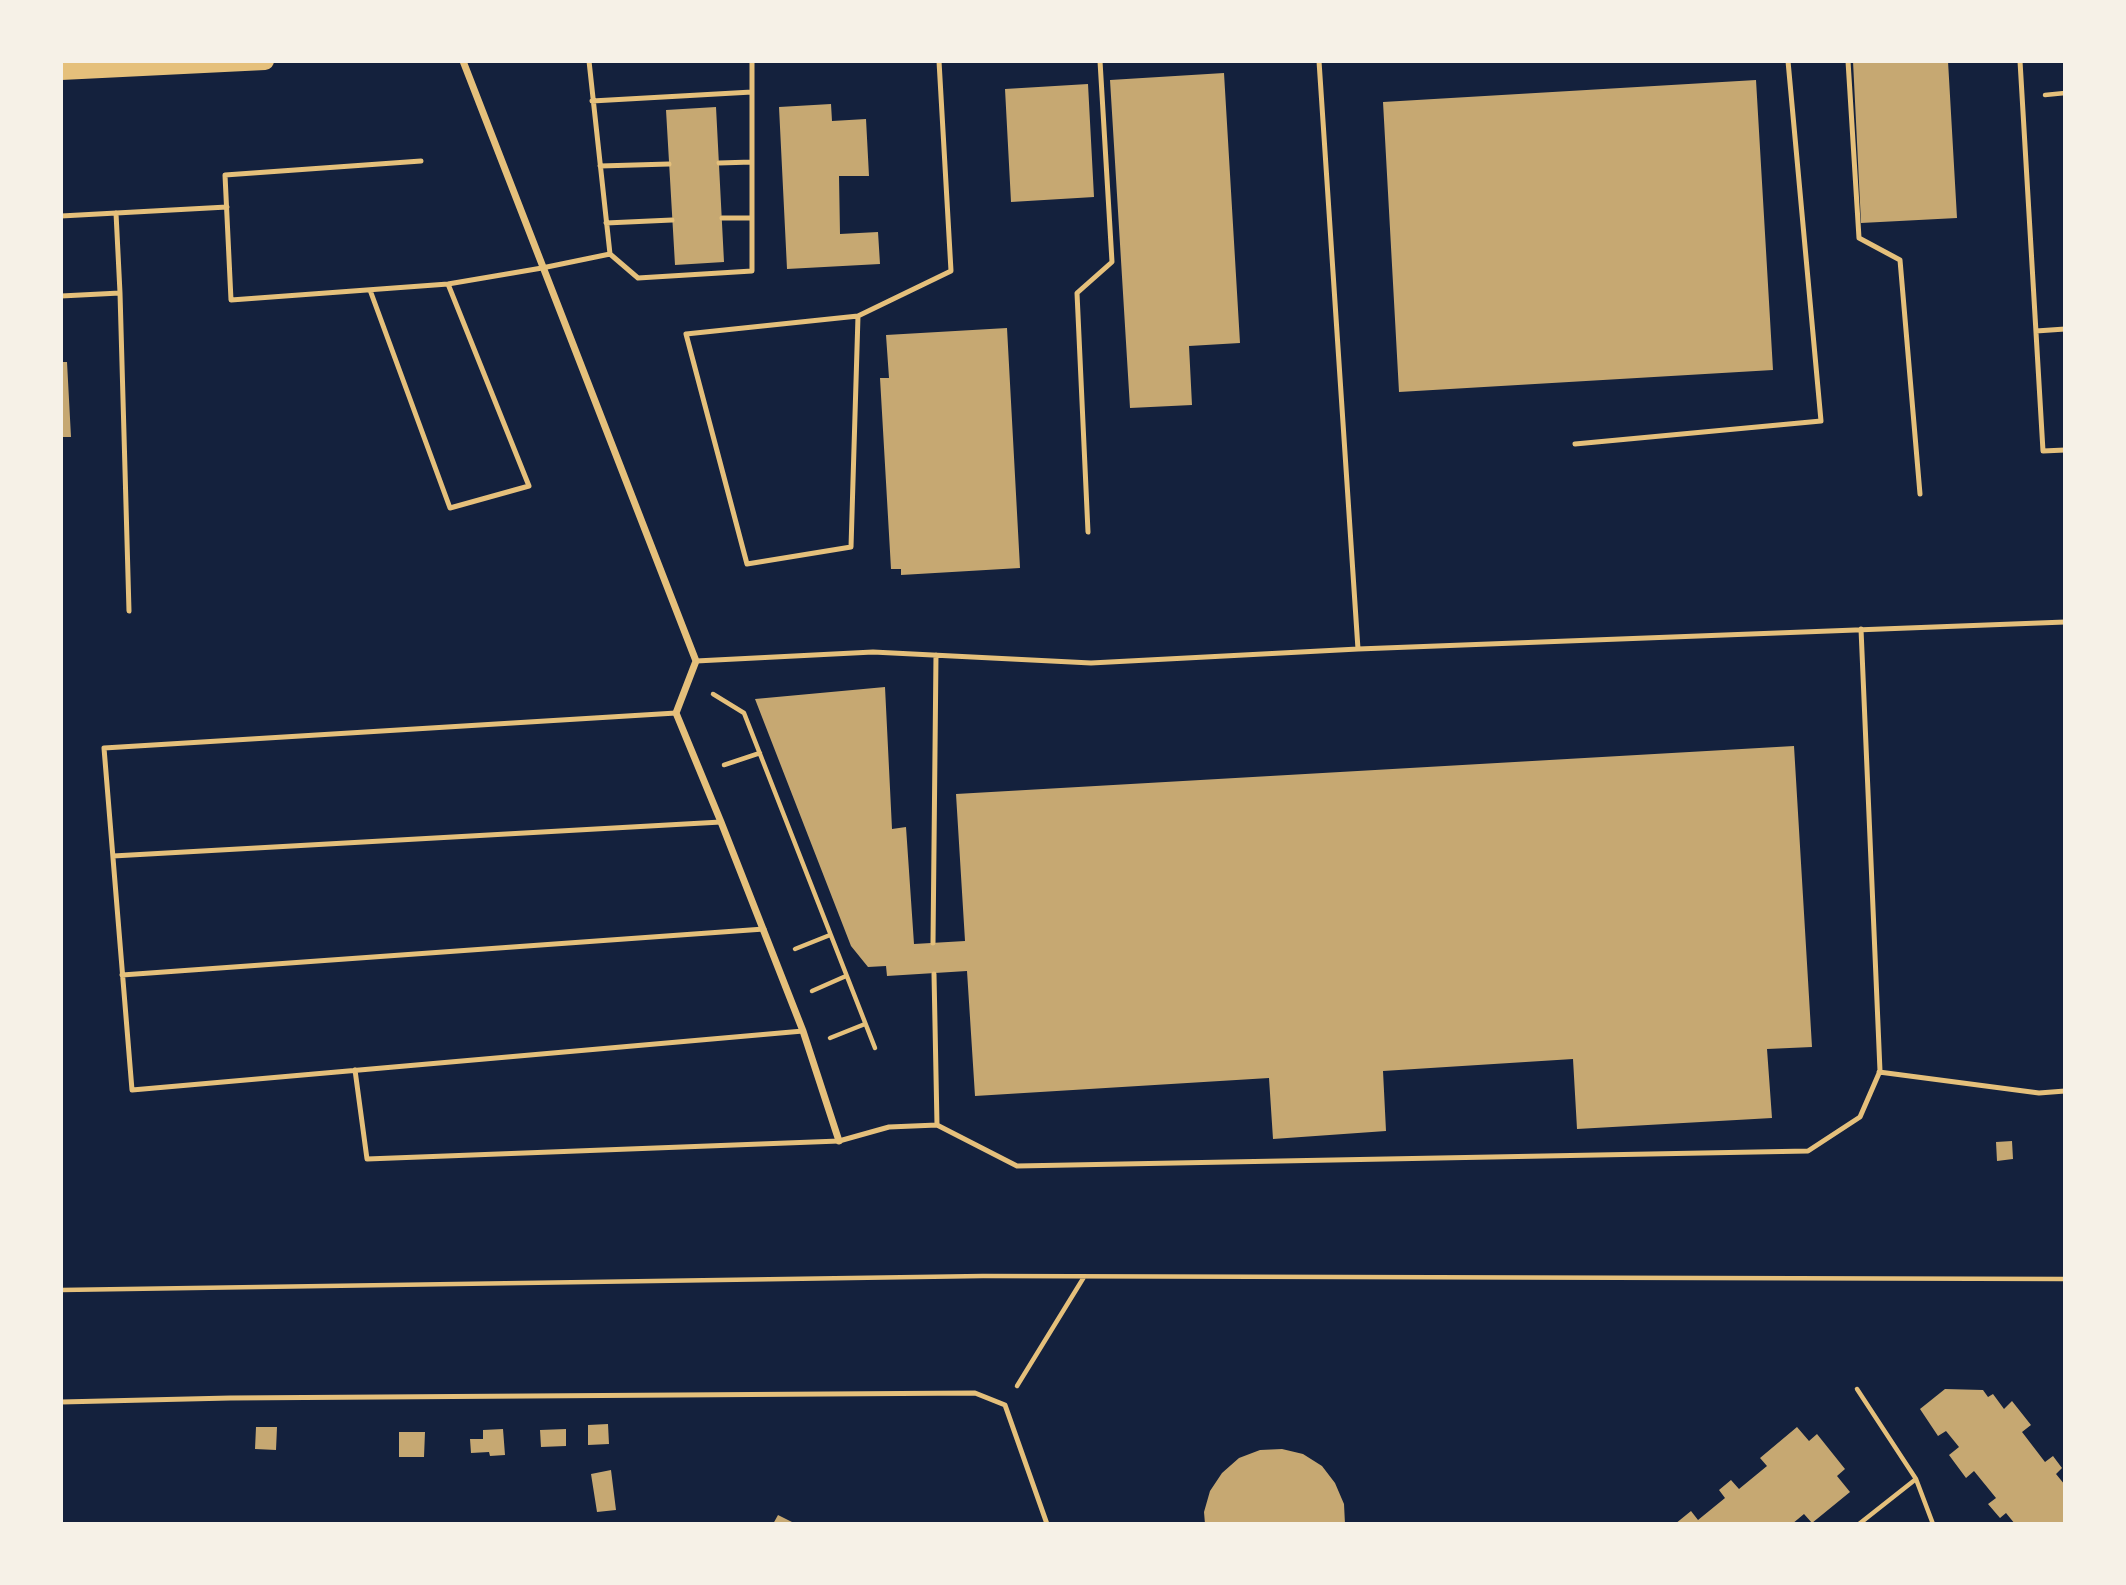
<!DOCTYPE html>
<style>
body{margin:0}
#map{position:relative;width:2126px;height:1585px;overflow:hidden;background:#14213d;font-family:"IBM Plex Sans",sans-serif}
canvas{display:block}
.frame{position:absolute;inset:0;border:63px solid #f6f1e7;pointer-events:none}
</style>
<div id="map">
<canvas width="2126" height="1585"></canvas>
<div class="frame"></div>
</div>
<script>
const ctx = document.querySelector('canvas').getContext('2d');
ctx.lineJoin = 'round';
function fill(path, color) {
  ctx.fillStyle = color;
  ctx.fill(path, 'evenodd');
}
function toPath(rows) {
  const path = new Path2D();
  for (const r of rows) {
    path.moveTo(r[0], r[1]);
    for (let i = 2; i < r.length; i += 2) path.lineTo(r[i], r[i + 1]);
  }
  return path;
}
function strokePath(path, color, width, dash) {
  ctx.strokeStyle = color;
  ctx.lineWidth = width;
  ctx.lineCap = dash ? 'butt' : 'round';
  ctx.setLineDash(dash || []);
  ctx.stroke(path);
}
const building = toPath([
 [1853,61,1948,61,1957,218,1861,223],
 [1224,73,1240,343,1189,346,1192,405,1130,408,1110,80],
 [1756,80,1773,370,1399,392,1383,102],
 [1088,84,1094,197,1011,202,1005,89],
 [831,104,832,121,866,119,869,176,839,176,840,234,878,232,880,264,787,269,779,107],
 [716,107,724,262,675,265,666,110],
 [1007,328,1020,568,901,575,901,569,891,569,880,378,889,378,886,335],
 [61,362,67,362,71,437,61,437],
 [885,687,892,829,906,827,914,944,965,941,956,794,1794,746,1812,1047,1767,1049,1772,1118,1577,1129,1573,1059,1383,1071,1386,1131,1273,1139,1269,1078,975,1096,967,971,887,976,886,966,868,967,851,946,755,699],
 [2012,1141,2013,1159,1997,1161,1996,1142],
 [1945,1389,1983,1390,1988,1397,1993,1394,2004,1409,2012,1401,2031,1425,2022,1432,2045,1462,2053,1456,2062,1468,2056,1474,2065,1485,2065,1524,2015,1524,2006,1513,2000,1518,1988,1504,1996,1498,1974,1471,1966,1478,1949,1455,1959,1447,1946,1431,1938,1436,1920,1409],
 [608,1424,609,1444,588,1445,588,1425],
 [256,1427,277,1427,276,1450,255,1449],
 [1797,1427,1809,1441,1817,1434,1845,1469,1837,1476,1850,1492,1812,1523,1804,1514,1792,1524,1675,1524,1691,1511,1698,1520,1725,1498,1719,1490,1731,1480,1739,1489,1767,1466,1760,1458],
 [503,1429,505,1455,490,1456,489,1452,471,1453,470,1439,483,1439,483,1430],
 [566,1429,566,1446,541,1447,540,1430],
 [399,1432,425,1432,424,1457,399,1457],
 [1282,1449,1303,1454,1322,1466,1335,1483,1344,1504,1345,1524,1205,1524,1204,1512,1210,1491,1222,1473,1239,1458,1260,1450],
 [611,1470,616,1510,597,1512,591,1474],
 [778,1515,796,1524,773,1524]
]);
const path = toPath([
 [2045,95,2065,93],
 [713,694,744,713,875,1048],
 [724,765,760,753],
 [795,949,830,935],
 [812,991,846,976],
 [830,1038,865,1024],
 [61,1290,983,1276,2065,1279],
 [1017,1386,1084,1277],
 [1857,1389,1916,1479,1933,1524],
 [1859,1524,1916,1479]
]);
const service = toPath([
 [1319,61,1358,649,2065,622],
 [1848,61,1859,238,1900,260,1920,494],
 [2020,61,2043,451,2065,450],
 [592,101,752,92],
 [421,161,225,175,231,300,448,284,542,268,610,254,589,61],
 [719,163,752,162],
 [600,166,669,164],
 [61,216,227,207],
 [722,218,752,218],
 [606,223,672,220],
 [610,254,638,278,752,271,752,61],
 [370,290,450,508,529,486,448,284],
 [120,293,129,611],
 [61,296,120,293,116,213],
 [858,316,851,547,747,564,686,334,858,316,951,271,939,61],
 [2036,331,2065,329],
 [1575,444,1821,421,1788,61],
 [1088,532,1077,293,1112,262,1100,61],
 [696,661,873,652,1091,663,1358,649],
 [676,713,104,748,132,1090,803,1031],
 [113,856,721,822],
 [933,943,936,655],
 [934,974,937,1125],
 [122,975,764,929],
 [355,1070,367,1159,839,1141,889,1127,937,1125,1017,1166,1808,1151,1860,1117,1880,1071,1861,629],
 [1879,1072,2039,1093,2065,1091],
 [61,1402,230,1398,975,1393,1005,1405,1047,1524]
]);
const minor = toPath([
 [463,61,696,661,676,713,721,822,803,1031,839,1141]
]);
const primary = toPath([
 [61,71,265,61]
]);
fill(building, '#c6a872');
strokePath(path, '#e5c07b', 4.5);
strokePath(service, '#e5c07b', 5);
strokePath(minor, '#e5c07b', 7);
strokePath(primary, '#e5c07b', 18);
</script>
